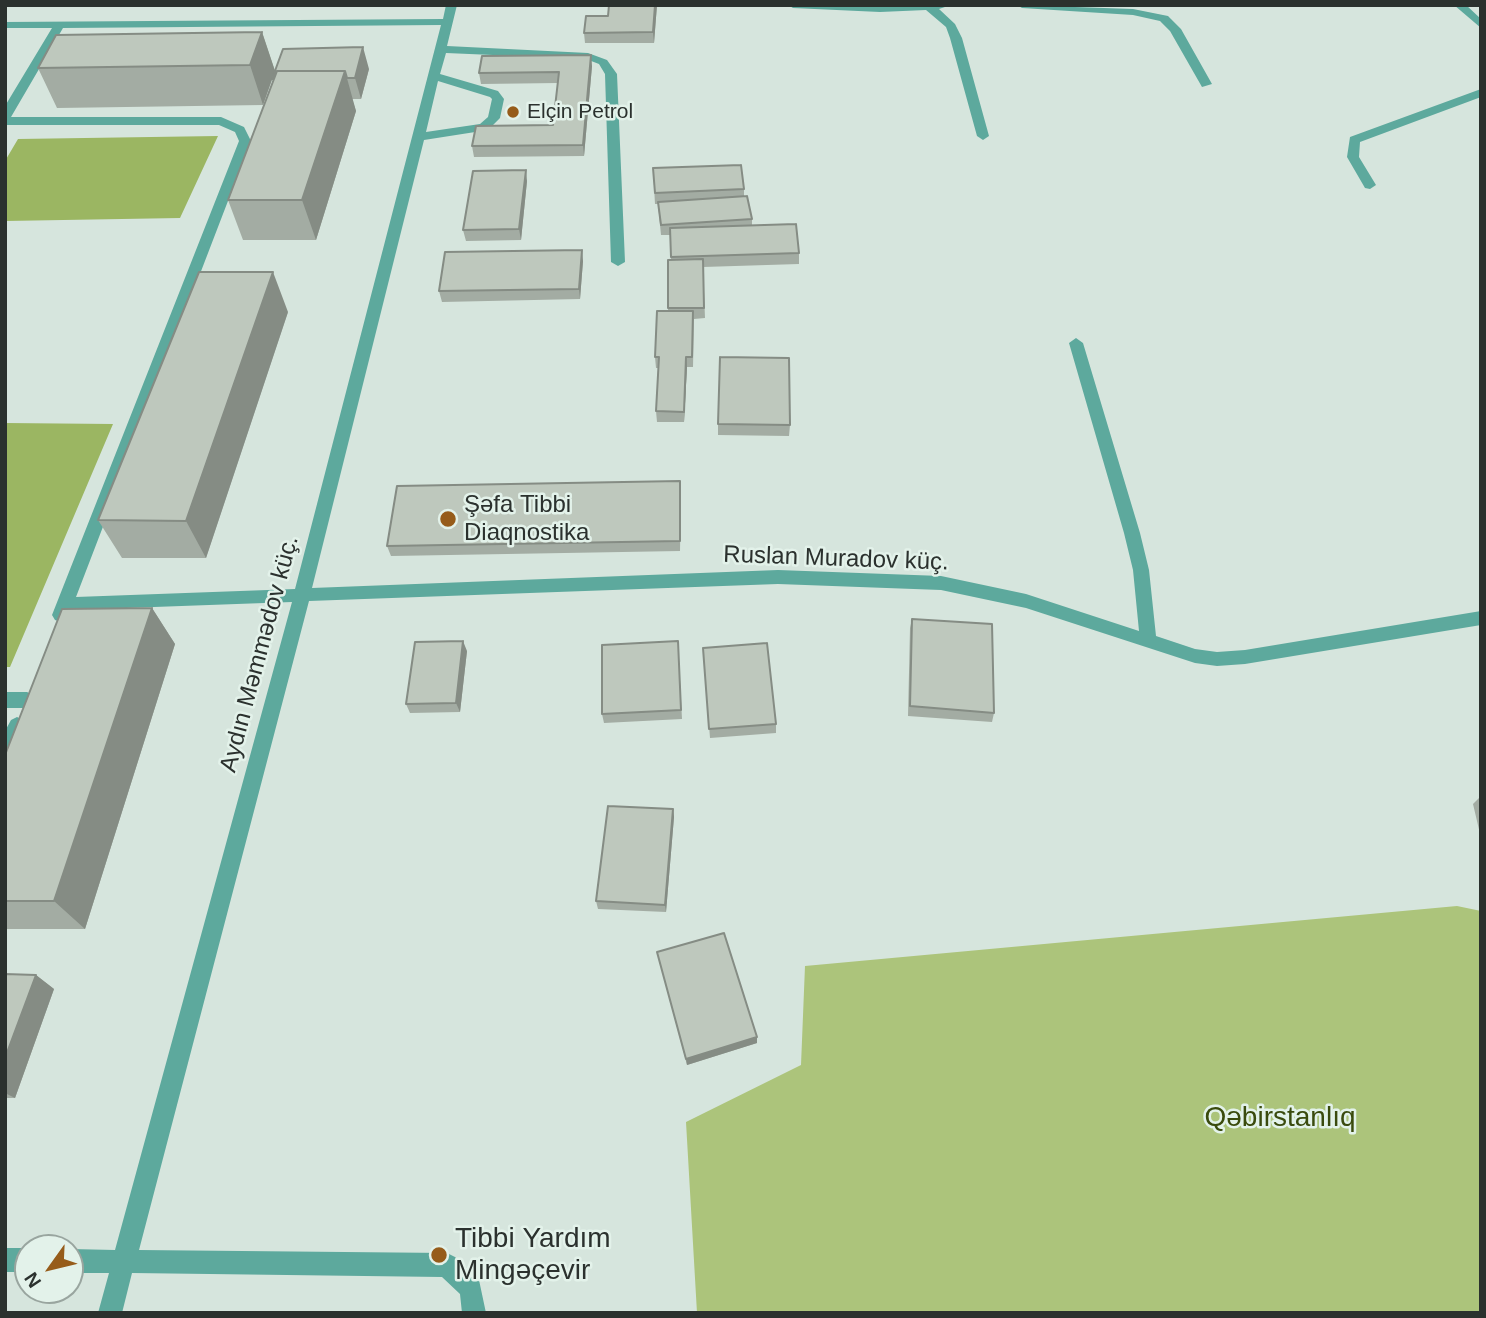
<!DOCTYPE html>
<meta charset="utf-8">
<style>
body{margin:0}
#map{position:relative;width:1486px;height:1318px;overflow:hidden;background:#d6e5dd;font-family:Arial,sans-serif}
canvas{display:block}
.frame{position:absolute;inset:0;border:7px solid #2b312e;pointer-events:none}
.north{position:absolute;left:14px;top:1234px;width:70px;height:70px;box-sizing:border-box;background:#e3f2ea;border:2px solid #99a59f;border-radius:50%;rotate:236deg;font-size:19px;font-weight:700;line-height:28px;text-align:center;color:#2b312e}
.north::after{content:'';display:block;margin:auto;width:24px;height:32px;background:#965c1a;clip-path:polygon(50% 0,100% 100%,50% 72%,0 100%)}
</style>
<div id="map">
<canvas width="1486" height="1318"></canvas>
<div class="frame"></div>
<div class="north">N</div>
</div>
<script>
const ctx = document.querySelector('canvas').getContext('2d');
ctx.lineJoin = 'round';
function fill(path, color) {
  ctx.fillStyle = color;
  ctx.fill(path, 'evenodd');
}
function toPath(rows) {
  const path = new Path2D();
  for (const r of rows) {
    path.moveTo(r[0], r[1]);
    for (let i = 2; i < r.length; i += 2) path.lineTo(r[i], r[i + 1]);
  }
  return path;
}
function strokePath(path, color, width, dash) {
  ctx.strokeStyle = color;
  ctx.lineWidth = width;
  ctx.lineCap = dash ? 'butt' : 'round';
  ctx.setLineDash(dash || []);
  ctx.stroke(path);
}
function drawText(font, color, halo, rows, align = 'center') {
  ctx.font = font + ' Arial,sans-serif';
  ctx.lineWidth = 5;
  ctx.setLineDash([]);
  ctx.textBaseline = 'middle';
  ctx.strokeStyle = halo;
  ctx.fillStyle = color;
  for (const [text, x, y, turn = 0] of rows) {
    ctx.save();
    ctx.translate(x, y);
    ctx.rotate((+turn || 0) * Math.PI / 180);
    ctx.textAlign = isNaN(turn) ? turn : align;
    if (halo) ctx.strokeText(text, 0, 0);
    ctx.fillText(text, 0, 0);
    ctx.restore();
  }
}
const green = toPath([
 [1457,906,1481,911,1481,1313,697,1313,686,1122,801,1065,805,966]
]);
const forest = toPath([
 [218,136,180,218,5,221,5,161,18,139],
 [5,423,113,424,10,667,5,667]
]);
const minor = toPath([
 [446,5,457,5,447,46,588,53,607,60,617,74,625,262,618,266,611,262,605,74,599,64,586,59,446,53,440,74,498,91,504,99,500,118,488,130,424,140,312,588,778,570,941,576,1026,594,1139,631,1133,570,1124,533,1069,343,1076,338,1083,343,1140,533,1149,570,1156,636,1195,649,1217,652,1245,650,1481,611,1481,625,1245,664,1217,666,1195,663,1026,608,941,590,778,584,309,601,139,1250,447,1253,455,1257,479,1280,486,1313,462,1313,460,1294,442,1277,132,1273,122,1313,98,1313,109,1273,70,1273,70,1249,115,1250,292,602,71,610,67,620,61,622,55,620,52,615,239,141,235,132,219,125,5,125,5,106,52,28,5,28,5,22,443,19,446,5],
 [441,25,295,589,76,597,251,141,244,127,221,117,11,117,63,28,441,25],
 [438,81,490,97,492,99,488,117,480,124,426,132,438,81],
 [788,5,951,5,939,9,955,24,962,38,989,136,983,140,977,136,950,38,946,27,926,10,880,12,793,8,788,5],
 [1017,5,1133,9,1168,16,1181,29,1212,84,1202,87,1170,31,1160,21,1133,15,1022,8,1017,5],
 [1454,5,1466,5,1481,19,1481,28,1454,5],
 [1481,89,1481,97,1360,142,1359,157,1376,185,1370,189,1365,188,1347,157,1350,137,1481,89],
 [5,692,27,692,33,695,36,700,33,705,27,708,5,708,5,692],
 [17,717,23,720,26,725,12,760,5,762,5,731,11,720,17,717],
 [5,1248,28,1248,28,1272,5,1272,5,1248]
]);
const wall = toPath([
 [609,5,657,5,654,43,585,43,584,33,608,16],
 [262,32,275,71,263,105,57,108,38,68],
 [592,66,584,156,474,157,472,146,553,125,558,83,481,84,479,73],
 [369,69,361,99,352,99,356,111,316,240,243,240,228,200,273,81,272,79],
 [653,168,744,189,744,196,752,219,752,225,799,253,799,264,703,267,705,318,694,319,693,367,687,367,684,422,657,422,656,411,659,368,656,368,655,357,668,311,668,260,671,260,670,235,661,235,658,204,655,204],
 [527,181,521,240,466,241,463,230],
 [583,261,580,299,442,302,439,291],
 [288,312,206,558,122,558,98,520],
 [718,424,790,425,789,436,718,435],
 [681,492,680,551,391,556,387,546],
 [152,608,175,644,85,929,5,929,5,755],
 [912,619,994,713,992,722,908,716,910,628],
 [678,641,682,719,604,723,602,714],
 [703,648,776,724,776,733,710,738],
 [467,651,460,712,410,713,406,704],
 [1481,796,1481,838,1473,804],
 [673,809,674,817,666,912,598,909,596,901],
 [657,952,757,1037,757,1043,687,1065],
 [5,974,36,975,54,989,15,1098,5,1098]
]);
const shadedWall = toPath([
 [655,5,657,5,654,43,653,32],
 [262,32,275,71,263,105,250,65],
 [363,47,369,69,361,99,355,78],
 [591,55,592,66,584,156,583,145],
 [345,71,356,111,316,240,302,200],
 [526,170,527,181,521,240,519,229],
 [582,250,583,261,580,299,579,289],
 [273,272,288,312,206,558,186,521],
 [686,357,687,367,684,422,684,412],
 [152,608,175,644,85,929,54,901],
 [463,641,467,651,460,712,456,703],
 [673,809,674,817,666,912,665,905],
 [36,975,54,989,15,1098,5,1093,5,1058],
 [757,1037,757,1043,687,1065,686,1059]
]);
const building = toPath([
 [609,5,655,5,653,32,584,33,586,16,608,16,609,5],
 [262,32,250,65,38,68,56,35,262,32],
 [363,47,355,78,347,78,345,71,277,71,274,79,272,79,283,49,363,47],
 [591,55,583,145,472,146,476,126,553,125,559,72,479,73,482,56,591,55],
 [277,71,345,71,302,200,228,200,277,71],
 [741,165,744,189,655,193,653,168,741,165],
 [526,170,519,229,463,230,473,171,526,170],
 [747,196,752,219,661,225,658,202,747,196],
 [796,224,799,253,671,257,670,228,796,224],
 [582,250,579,289,439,291,445,252,582,250],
 [703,259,704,308,668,308,668,260,703,259],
 [199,272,273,272,186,521,98,520,199,272],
 [657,311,693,311,692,357,686,357,684,412,656,411,659,357,655,357,657,311],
 [720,357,789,358,790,425,718,424,720,357],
 [680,481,680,541,387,546,397,486,680,481],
 [152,608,54,901,5,901,5,755,62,609,152,608],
 [912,619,992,624,994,713,910,706,912,619],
 [463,641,456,703,406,704,415,642,463,641],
 [678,641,681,710,602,714,602,645,678,641],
 [767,643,776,724,709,729,703,648,767,643],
 [608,806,673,809,665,905,596,901,608,806],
 [724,933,757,1037,686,1059,657,952,724,933],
 [5,974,36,975,5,1058,5,974]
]);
const markers = [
 [513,112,7,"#965c1a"],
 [448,519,9,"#965c1a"],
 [439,1255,9,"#965c1a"]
];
const farPoinames = [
 ["Elçin Petrol",527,112]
];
const poiNames = [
 ["Şəfa Tibbi",464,505],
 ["Diaqnostika",464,533]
];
const streetNames = [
 ["Ruslan Muradov küç.",836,559,2],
 ["Aydın Məmmədov küç.",260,654,-75]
];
const nearParknames = [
 ["Qəbirstanlıq",1280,1118]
];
const nearPoinames = [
 ["Tibbi Yardım",455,1239],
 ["Mingəçevir",455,1271]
];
fill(green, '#acc47b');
fill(forest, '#9bb662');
fill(minor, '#5da99d');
fill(wall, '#a3aca3');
fill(shadedWall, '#858c84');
fill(building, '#bec8bd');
strokePath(building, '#858c84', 2);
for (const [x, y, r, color] of markers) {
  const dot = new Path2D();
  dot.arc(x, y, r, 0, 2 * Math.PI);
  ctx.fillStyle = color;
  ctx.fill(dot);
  strokePath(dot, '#e3f2ea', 2.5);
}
drawText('21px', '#2b312e', '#e3f2ea', farPoinames, 'left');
drawText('24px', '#2b312e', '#e3f2ea', poiNames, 'left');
drawText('24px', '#2b312e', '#e3f2ea', streetNames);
drawText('28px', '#3a4b0d', '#e3f2ea', nearParknames);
drawText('28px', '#2b312e', '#e3f2ea', nearPoinames, 'left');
</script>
